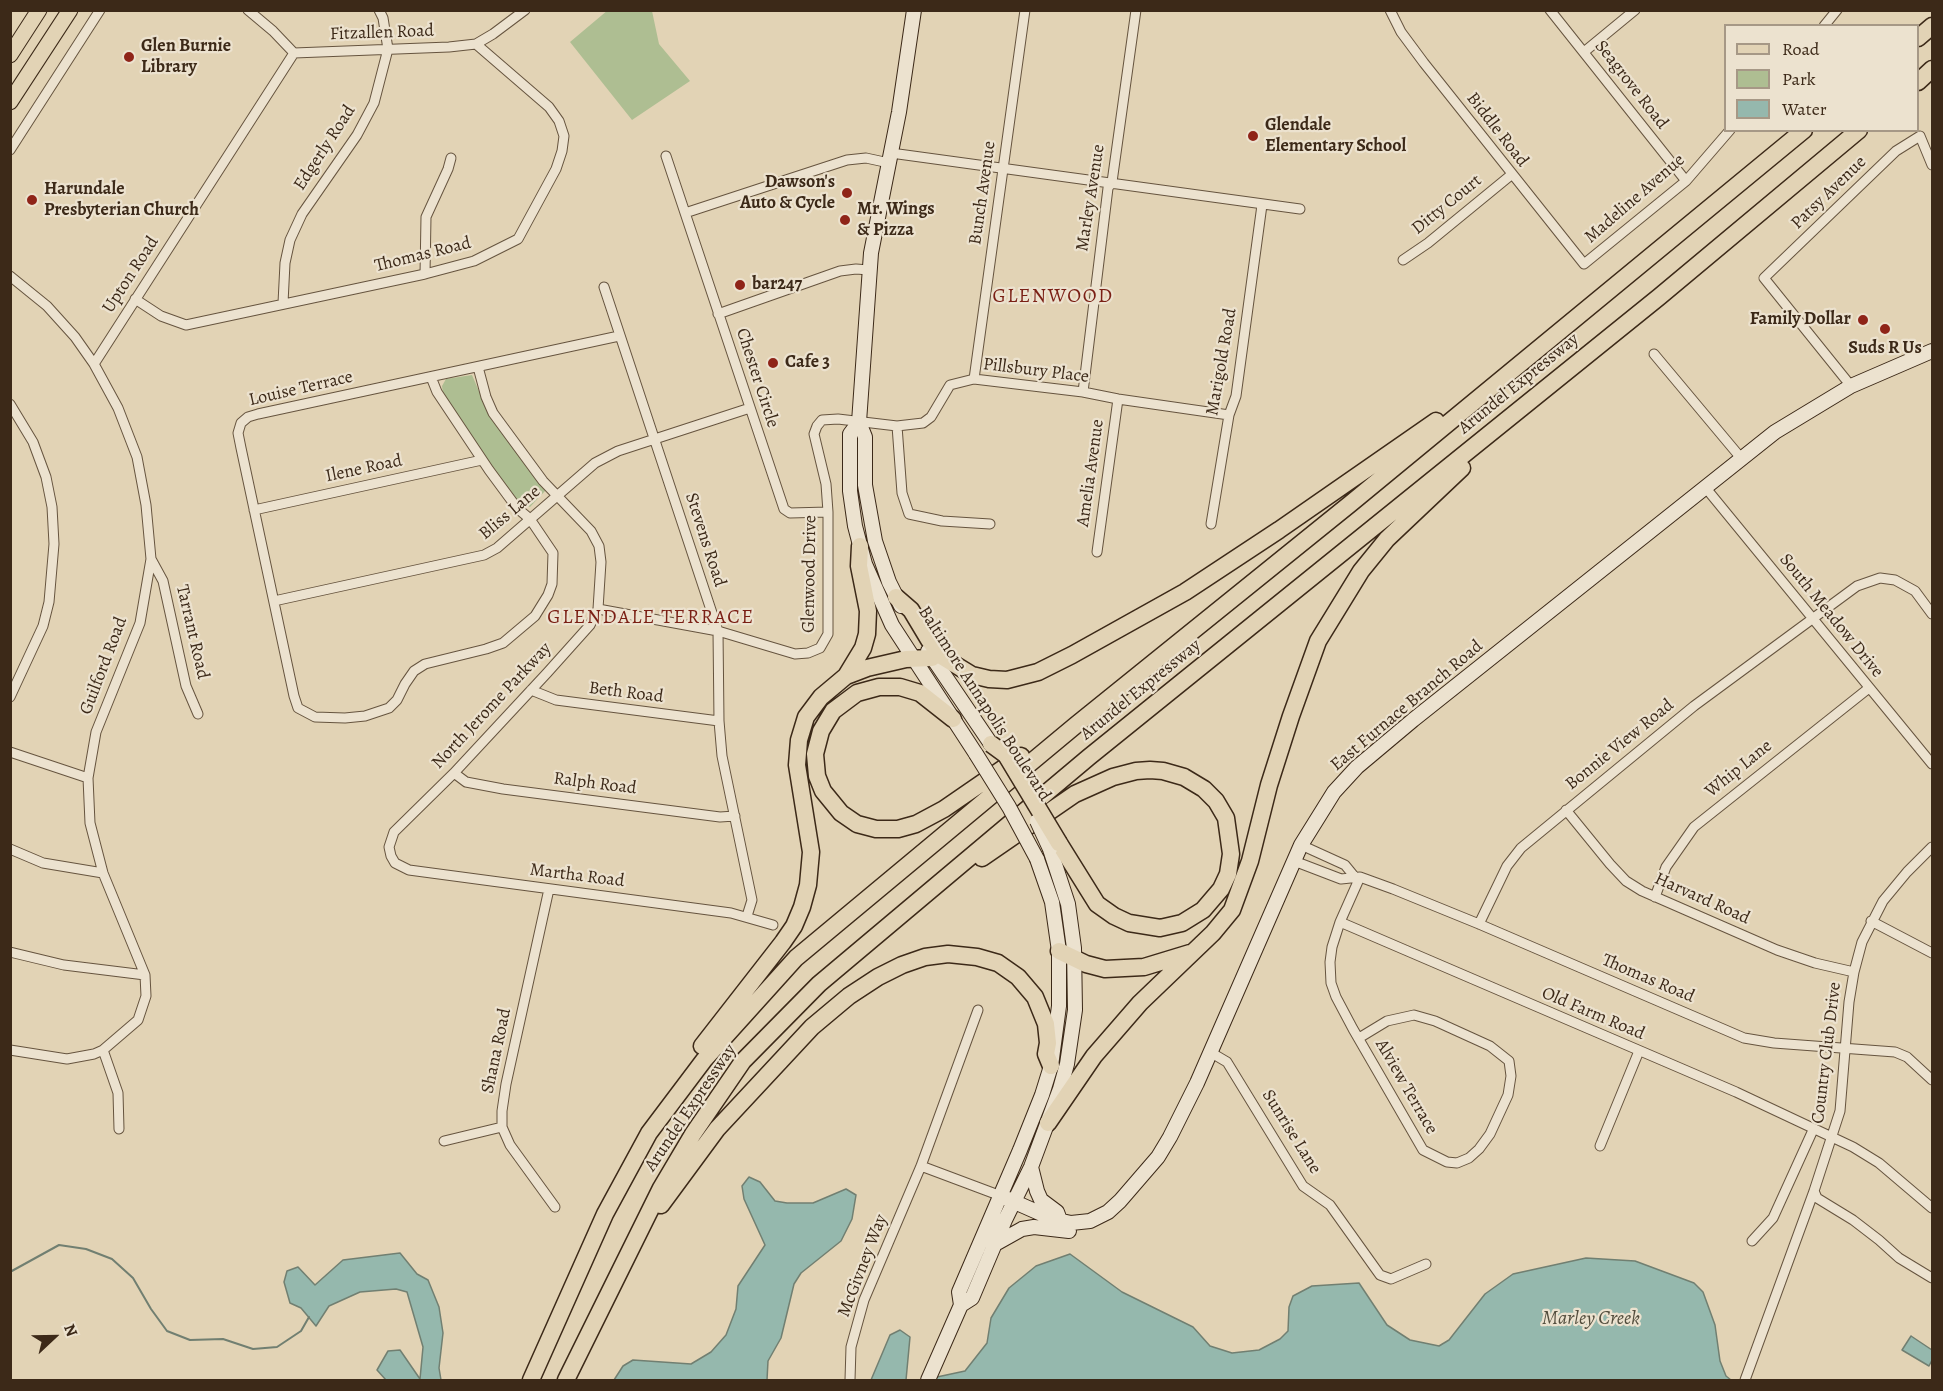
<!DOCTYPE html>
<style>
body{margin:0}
#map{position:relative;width:1943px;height:1391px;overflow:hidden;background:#e2d3b5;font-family:Alegreya,serif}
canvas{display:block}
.frame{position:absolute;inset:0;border:12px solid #3c2918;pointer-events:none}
.legend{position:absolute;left:1724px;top:24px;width:195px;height:108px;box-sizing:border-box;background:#ece2cf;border:2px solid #a69886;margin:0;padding:8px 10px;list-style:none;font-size:18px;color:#3c2918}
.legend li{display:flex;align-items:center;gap:12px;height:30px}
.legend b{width:30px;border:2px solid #a69886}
.north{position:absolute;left:24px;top:1307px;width:60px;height:60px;-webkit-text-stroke:4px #ece2cf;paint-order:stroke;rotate:68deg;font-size:16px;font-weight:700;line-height:24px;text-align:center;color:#3c2918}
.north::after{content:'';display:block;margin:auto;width:21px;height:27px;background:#3c2918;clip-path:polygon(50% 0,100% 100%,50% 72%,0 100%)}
</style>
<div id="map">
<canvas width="1943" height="1391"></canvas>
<div class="frame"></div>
<ul class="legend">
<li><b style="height:8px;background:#e2d3b5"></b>Road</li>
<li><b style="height:16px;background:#aebe92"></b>Park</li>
<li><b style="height:16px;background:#95b8ad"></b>Water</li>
</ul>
<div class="north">N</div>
</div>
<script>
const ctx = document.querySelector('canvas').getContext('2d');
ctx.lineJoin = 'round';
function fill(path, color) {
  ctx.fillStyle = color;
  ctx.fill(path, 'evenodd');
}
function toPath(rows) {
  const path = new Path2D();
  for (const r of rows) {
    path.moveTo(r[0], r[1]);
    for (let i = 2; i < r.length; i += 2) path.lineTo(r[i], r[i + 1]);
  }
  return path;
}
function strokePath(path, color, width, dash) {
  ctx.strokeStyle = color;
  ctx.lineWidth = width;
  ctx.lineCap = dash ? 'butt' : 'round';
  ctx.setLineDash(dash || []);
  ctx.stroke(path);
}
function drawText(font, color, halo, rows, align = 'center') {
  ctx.font = font + ' Alegreya,serif';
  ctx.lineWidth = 4.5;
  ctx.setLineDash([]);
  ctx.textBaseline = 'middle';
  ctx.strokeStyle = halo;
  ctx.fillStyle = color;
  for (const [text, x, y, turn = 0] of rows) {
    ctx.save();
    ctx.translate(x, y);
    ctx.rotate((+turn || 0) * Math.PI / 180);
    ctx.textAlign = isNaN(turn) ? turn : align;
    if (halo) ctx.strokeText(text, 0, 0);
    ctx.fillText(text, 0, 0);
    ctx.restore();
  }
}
const green = toPath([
 [608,10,652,11,659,44,690,81,632,120,570,42],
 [472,375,488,412,524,462,546,490,530,507,513,499,443,394,442,386,446,379]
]);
const water = toPath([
 [749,1177,760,1182,775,1201,787,1203,813,1203,846,1189,856,1195,852,1219,841,1241,801,1273,794,1284,781,1338,768,1361,767,1380,614,1380,623,1366,633,1360,691,1364,711,1352,726,1335,736,1309,738,1286,765,1245,744,1199,742,1186,749,1177],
 [400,1253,417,1274,428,1280,439,1307,443,1333,439,1368,441,1380,386,1380,377,1370,388,1351,400,1350,420,1379,423,1347,407,1292,396,1289,360,1292,329,1306,316,1326,301,1308,290,1303,284,1282,287,1271,298,1267,315,1285,343,1260,400,1253],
 [1070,1254,1122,1292,1193,1327,1210,1346,1232,1353,1259,1350,1280,1339,1288,1331,1289,1307,1293,1296,1312,1286,1359,1283,1387,1325,1410,1340,1439,1346,1449,1340,1485,1294,1513,1274,1586,1258,1635,1261,1694,1283,1703,1292,1715,1325,1720,1361,1726,1376,1731,1380,923,1380,965,1371,987,1343,991,1318,1009,1288,1036,1266,1070,1254],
 [900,1330,910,1337,906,1380,871,1380,890,1335,900,1330],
 [1911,1336,1932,1350,1932,1360,1929,1366,1902,1350,1911,1336]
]);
const stream = toPath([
 [10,1272,59,1245,86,1249,112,1259,133,1278,151,1309,167,1331,190,1340,223,1339,253,1349,277,1347,301,1331,309,1317]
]);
const minor = toPath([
 [248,10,273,31,294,53,449,47,476,44,493,34,525,10],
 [1390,10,1401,32,1424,63,1584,264,1686,181,1730,130],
 [1550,10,1686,181],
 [1824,26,1837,10],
 [1584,52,1635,10],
 [10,150,100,10],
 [891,153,1300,209],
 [666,156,784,509,790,513,828,512],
 [685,213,847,160,866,158,889,163],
 [1403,260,1428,243,1511,175],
 [425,274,426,217,448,169,451,158],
 [10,276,47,306,75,337,94,364,118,408,137,457,146,505,151,559,140,623,96,732,88,778,90,823,103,873,145,975,146,996,138,1020,103,1050,94,1054,67,1059,10,1050],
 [604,287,718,631,719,721,722,756,752,900,747,916],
 [135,299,161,316,186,325,425,274,474,261,518,239,556,169,562,151,564,136,559,121,549,107,476,44],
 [283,303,285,263,290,240,302,214,357,135,374,103,388,49,383,18,379,10],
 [718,314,840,271,856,269,869,270],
 [1654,354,1741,458],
 [94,364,294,53],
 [478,367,486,397,493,413,543,481,591,531,599,546,601,562,598,609,590,625,547,673,454,773,394,832,389,847,391,856,395,863,409,870,731,913,773,925],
 [431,377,437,392,489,470,517,508,530,519,553,553,552,584,548,595,535,616,503,643,486,649,425,664,414,671,405,684,397,700,389,708,365,716,345,718,315,717,298,708,294,696,241,448,238,433,241,423,248,417,258,414,619,336],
 [974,379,1025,10],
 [1851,386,1764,278,1896,151,1920,136,1932,165],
 [1083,392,1108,188,1112,182,1136,10],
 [10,404,33,442,46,477,52,507,54,544,49,602,43,626,10,697],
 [897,426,902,493,909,514,942,521,990,524],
 [1705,487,1932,764],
 [254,510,482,460],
 [1211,524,1229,415,1236,396,1262,205],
 [1097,552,1118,399],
 [151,559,163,581,186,686,198,714],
 [274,601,484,555,497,548,595,463,618,451,750,408],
 [598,609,718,631,795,654,808,653,820,648,828,634,828,512,826,484,814,434,817,426,822,420,838,419,897,426,923,423,931,417,950,385,974,379,1083,392,1118,399,1229,415],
 [531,690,556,700,719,721],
 [10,752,88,778],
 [454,773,466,782,503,789,720,817,735,816],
 [1566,810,1610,864,1626,881,1642,891,1777,950,1815,963,1854,972],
 [1301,845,1345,865,1354,876],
 [10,849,43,863,103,873],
 [1294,861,1341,879,1360,877,1393,889,1479,924,1744,1038,1774,1043,1895,1052,1907,1057,1932,1080],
 [549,889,506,1084,502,1111,502,1127,510,1145,555,1207],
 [1655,897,1666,867,1694,827,1869,688],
 [1871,921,1932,953],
 [1340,922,1736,1092,1853,1147,1879,1163,1932,1208],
 [1479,924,1507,866,1521,848,1694,706,1857,586,1880,578,1895,580,1915,591,1932,614],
 [10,952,64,965,145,975],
 [1359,1038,1387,1021,1414,1015,1435,1021,1490,1046,1509,1061,1511,1076,1508,1095,1490,1134,1479,1149,1469,1158,1457,1163,1447,1162,1423,1150,1353,1029,1336,997,1331,983,1330,962,1332,947,1340,922,1360,877],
 [103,1050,118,1093,119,1129],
 [1210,1052,1227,1062,1303,1186,1330,1205,1380,1275,1391,1279,1426,1264],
 [444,1141,502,1127],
 [1600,1146,1639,1051],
 [921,1166,1001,1196],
 [1814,1191,1817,1198,1853,1220,1879,1240,1899,1258,1932,1278],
 [1752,1241,1773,1218,1813,1130],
 [850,1380,851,1347,864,1300,921,1166,978,1010],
 [1745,1380,1814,1191,1840,1111,1849,1002,1854,972,1862,942,1883,901,1907,872,1932,847]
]);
const secondary = toPath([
 [859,422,850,434,850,491,855,526,865,564,892,625,976,754],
 [901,606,889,582,875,541,865,485,865,437,859,422,871,253,899,112,914,10],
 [928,651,991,744],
 [1031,1167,1037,1191,1041,1200,1057,1212,1060,1220],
 [1001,1196,1053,1219,1071,1223,1090,1221,1108,1212,1120,1201,1158,1157,1170,1137,1197,1083,1301,845,1334,792,1357,767,1413,720,1775,432,1851,386,1932,351],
 [997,1243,1022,1229,1034,1227,1069,1231],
 [961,1305,972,1298,1005,1220,1031,1167,1060,1089,1067,1064,1075,1010,1074,948,1068,904,1050,849],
 [928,1380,961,1305,959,1292,1020,1150,1042,1095,1051,1066,1059,1006,1059,951,1052,902,1037,859]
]);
const primary = toPath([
 [10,55,39,10],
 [10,102,70,10]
]);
const motorway = toPath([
 [1918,38,1932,26],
 [1918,82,1932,69],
 [896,597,911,610,929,640,941,656,972,675,989,679,1007,680,1038,672,1072,655,1185,592,1279,530,1436,421],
 [846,676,867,668,906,659,932,658],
 [953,719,920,693,900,687,879,687,857,693,833,711,821,731,815,754,817,776,823,791,841,813,857,824,876,829,898,829,916,824,944,809,1021,756],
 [982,858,1075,794,1113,777,1136,771,1150,770,1163,771,1184,777,1204,789,1216,801,1226,818,1231,854,1228,874,1221,889,1203,910,1182,923,1160,928,1129,923,1114,916,1097,904,1059,843],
 [1059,951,1086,964,1105,969,1144,967,1190,953],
 [702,1046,783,942,794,926,802,907,808,885,811,852,797,765,799,740,806,717,821,697,846,676,863,648,867,634,868,611,859,566,860,546],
 [1048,1123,1094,1056,1140,1003,1213,933,1232,910,1250,861,1269,785,1291,716,1318,641,1361,571,1387,539,1462,468],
 [661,1205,717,1129,812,1027,849,996,878,977,902,965,925,957,948,954,977,957,998,963,1018,977,1035,997,1046,1024,1048,1043,1046,1054,1051,1066],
 [531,1380,605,1214,649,1133,704,1060,796,958,1076,725,1350,504,1804,130],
 [566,1380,661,1188,693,1134,743,1061,819,984,1089,757,1659,297,1859,130]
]);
const secondaryBridge = toPath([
 [976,754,1009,807,1037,859],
 [1037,821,1050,849]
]);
const motorwayBridge = toPath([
 [991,744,1006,755,1059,843]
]);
const markers = [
 [129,57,6,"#8f2418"],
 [1253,136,6,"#8f2418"],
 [847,193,6,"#8f2418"],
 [32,200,6,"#8f2418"],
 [845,220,6,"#8f2418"],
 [740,285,6,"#8f2418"],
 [1863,320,6,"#8f2418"],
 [1885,329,6,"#8f2418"],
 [773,363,6,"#8f2418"]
];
const streetNames = [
 ["Fitzallen Road",382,33,-2],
 ["Seagrove Road",1631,85,52],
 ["Biddle Road",1497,130,52],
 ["Edgerly Road",325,148,-57],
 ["Bunch Avenue",983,193,-82],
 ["Patsy Avenue",1829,193,-44],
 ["Marley Avenue",1091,198,-81],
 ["Madeline Avenue",1635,199,-41],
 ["Ditty Court",1447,205,-39],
 ["Thomas Road",423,255,-14],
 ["Upton Road",131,275,-57],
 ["Marigold Road",1222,362,-80],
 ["Pillsbury Place",1036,371,7],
 ["Chester Circle",757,378,72],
 ["Arundel Expressway",1519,384,-39],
 ["Louise Terrace",301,389,-13],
 ["Ilene Road",364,469,-12],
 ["Amelia Avenue",1091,473,-82],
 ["Bliss Lane",510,513,-40],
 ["Stevens Road",705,540,72],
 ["Glenwood Drive",810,574,-89],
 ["South Meadow Drive",1831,616,51],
 ["Tarrant Road",192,632,77],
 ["Guilford Road",104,666,-69],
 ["Arundel Expressway",1141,690,-39],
 ["Beth Road",626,693,7],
 ["Baltimore Annapolis Boulevard",984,704,57],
 ["North Jerome Parkway",492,706,-47],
 ["East Furnace Branch Road",1407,706,-40],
 ["Bonnie View Road",1620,745,-39],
 ["Whip Lane",1739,769,-39],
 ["Ralph Road",595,784,7],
 ["Martha Road",577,876,7],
 ["Harvard Road",1702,899,24],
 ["Thomas Road",1648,979,23],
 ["Old Farm Road",1593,1014,23],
 ["Shana Road",497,1051,-78],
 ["Country Club Drive",1827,1053,-83],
 ["Alview Terrace",1406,1087,60],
 ["Arundel Expressway",691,1108,-56],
 ["Sunrise Lane",1291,1132,58],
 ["McGivney Way",863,1266,-69]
];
const poiNames = [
 ["Glen Burnie",141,47],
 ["Library",141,68],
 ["Glendale",1265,126],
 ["Elementary School",1265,147],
 ["Dawson's",835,183,"right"],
 ["Auto & Cycle",835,204,"right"],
 ["Harundale",44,190],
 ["Presbyterian Church",44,211],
 ["Mr. Wings",857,210],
 ["& Pizza",857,231],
 ["bar247",752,285],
 ["Family Dollar",1851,320,"right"],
 ["Suds R Us",1885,349,"center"],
 ["Cafe 3",785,363]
];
const neighbourhoodNames = [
 ["GLENWOOD",1053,297],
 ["GLENDALE TERRACE",651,618]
];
const waterNames = [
 ["Marley Creek",1591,1319]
];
fill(green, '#aebe92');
fill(water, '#95b8ad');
strokePath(water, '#717f71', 1.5);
strokePath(stream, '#717f71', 2);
strokePath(minor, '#66543f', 11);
strokePath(secondary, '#3c2918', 16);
strokePath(primary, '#3c2918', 17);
strokePath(motorway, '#3c2918', 19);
strokePath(minor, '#ece2cf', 9);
strokePath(secondary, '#ece2cf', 14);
strokePath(primary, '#e2d3b5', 15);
strokePath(motorway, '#e2d3b5', 16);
strokePath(secondaryBridge, '#3c2918', 16, []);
strokePath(motorwayBridge, '#3c2918', 19, []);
strokePath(secondaryBridge, '#ece2cf', 14);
strokePath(motorwayBridge, '#e2d3b5', 16);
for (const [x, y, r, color] of markers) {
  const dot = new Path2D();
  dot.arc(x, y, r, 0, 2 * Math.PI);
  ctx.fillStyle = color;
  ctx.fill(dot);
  strokePath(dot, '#ece2cf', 2);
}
drawText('18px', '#3c2918', '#ece2cf', streetNames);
drawText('bold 18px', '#3c2918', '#ece2cf', poiNames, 'left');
ctx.letterSpacing = '1.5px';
drawText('20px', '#7a1f14', '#ece2cf', neighbourhoodNames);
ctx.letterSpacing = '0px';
drawText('italic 20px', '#524d3d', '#ece2cf', waterNames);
</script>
